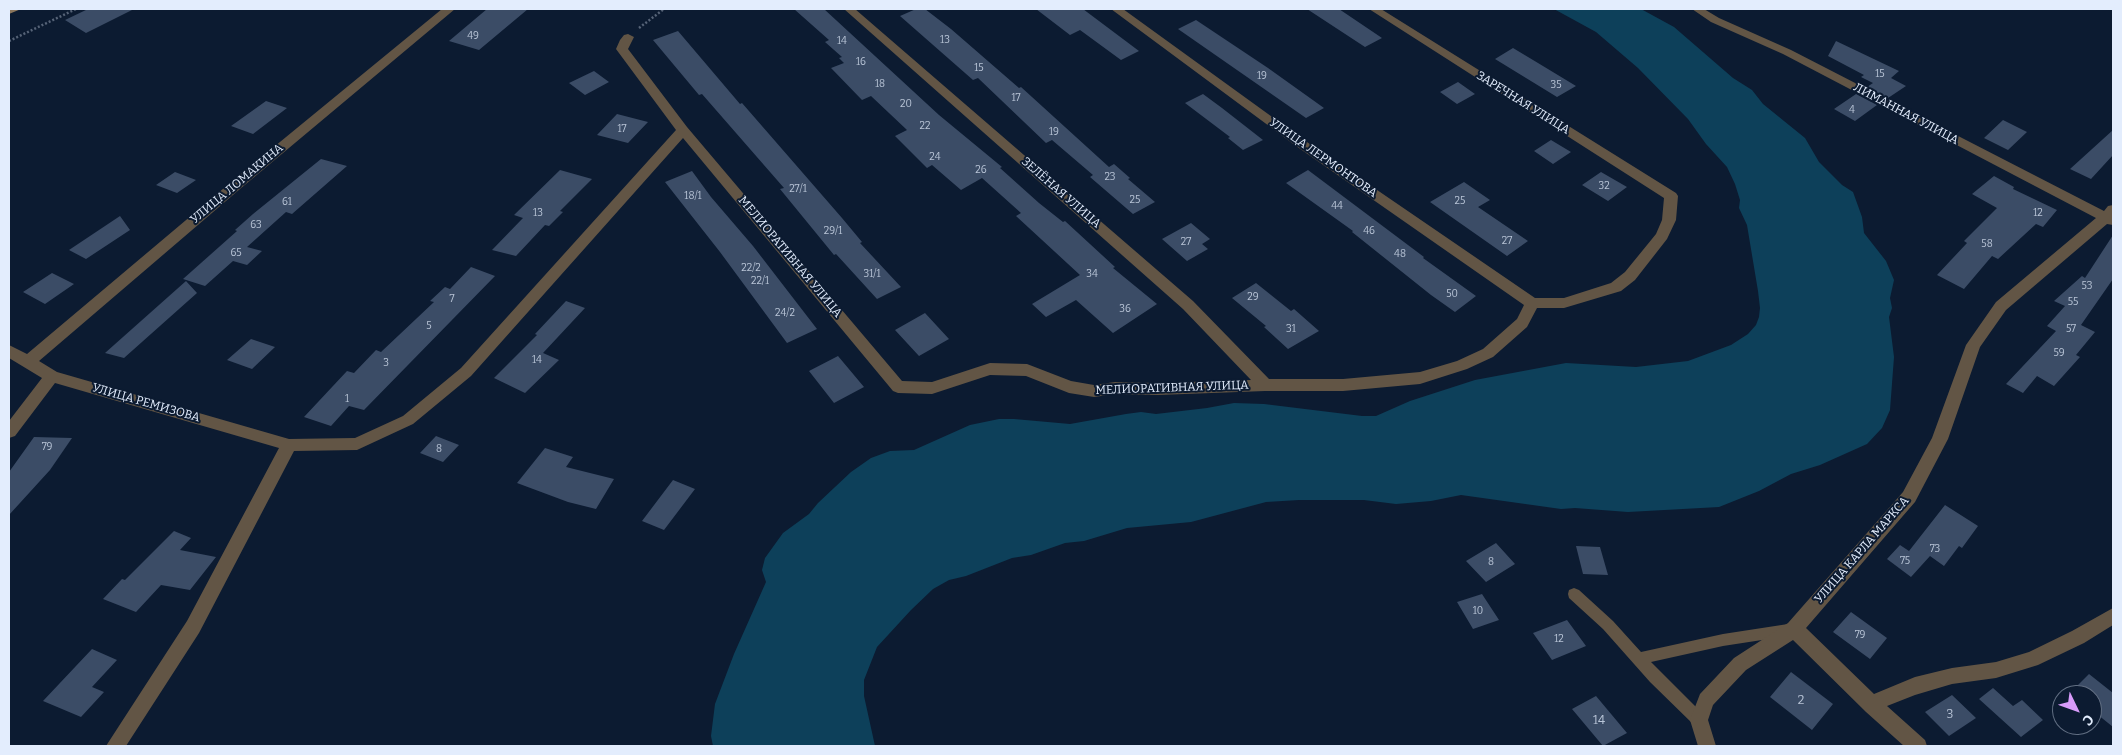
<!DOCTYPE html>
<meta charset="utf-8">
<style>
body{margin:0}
#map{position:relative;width:2122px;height:755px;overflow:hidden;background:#0c1b31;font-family:Bitter,serif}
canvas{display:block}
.frame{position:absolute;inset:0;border:10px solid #e3edfd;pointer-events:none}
.north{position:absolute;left:2052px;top:685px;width:50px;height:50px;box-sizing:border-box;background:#0c1b31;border:1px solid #626f83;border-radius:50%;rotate:132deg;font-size:14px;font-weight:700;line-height:20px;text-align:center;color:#e3edfd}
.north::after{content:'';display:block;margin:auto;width:18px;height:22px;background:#d79bf9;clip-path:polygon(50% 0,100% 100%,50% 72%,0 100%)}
</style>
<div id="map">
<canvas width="2122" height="755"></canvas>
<div class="frame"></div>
<div class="north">С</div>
</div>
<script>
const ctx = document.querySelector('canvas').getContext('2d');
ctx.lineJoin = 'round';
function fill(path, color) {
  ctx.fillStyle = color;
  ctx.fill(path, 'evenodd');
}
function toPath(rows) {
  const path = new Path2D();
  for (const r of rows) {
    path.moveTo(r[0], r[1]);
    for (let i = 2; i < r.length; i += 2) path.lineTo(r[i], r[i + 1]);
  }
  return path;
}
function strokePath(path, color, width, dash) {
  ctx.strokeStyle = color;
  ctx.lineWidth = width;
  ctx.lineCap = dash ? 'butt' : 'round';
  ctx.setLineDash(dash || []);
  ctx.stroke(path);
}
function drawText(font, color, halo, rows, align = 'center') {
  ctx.font = font + ' Bitter,serif';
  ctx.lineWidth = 4;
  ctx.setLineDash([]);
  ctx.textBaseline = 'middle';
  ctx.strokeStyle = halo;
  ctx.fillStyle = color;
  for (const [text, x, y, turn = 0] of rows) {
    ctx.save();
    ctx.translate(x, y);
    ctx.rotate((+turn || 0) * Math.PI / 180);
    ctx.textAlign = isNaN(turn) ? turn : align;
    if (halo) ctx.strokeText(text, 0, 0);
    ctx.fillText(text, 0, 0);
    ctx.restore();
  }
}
const water = toPath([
 [1554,9,1641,9,1674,27,1733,78,1752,90,1763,104,1805,138,1819,162,1842,185,1853,192,1862,217,1864,233,1886,261,1894,280,1890,298,1892,308,1889,317,1894,357,1890,410,1882,428,1867,444,1820,465,1791,474,1759,491,1719,507,1628,512,1575,508,1561,509,1461,495,1431,501,1396,504,1364,500,1299,500,1266,502,1191,522,1127,528,1084,541,1065,543,1031,555,1012,558,966,576,949,580,933,589,911,610,877,647,864,680,864,696,875,746,713,746,711,736,715,704,734,654,766,582,762,570,765,558,783,533,809,514,818,503,851,472,871,458,890,451,914,450,970,425,999,419,1014,419,1070,424,1126,414,1141,412,1156,414,1207,408,1234,403,1264,404,1362,416,1376,416,1410,401,1475,380,1566,363,1636,367,1688,361,1731,345,1748,334,1756,325,1759,317,1760,308,1758,291,1747,225,1739,208,1740,200,1735,184,1727,167,1706,144,1688,119,1638,68,1596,32]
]);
const building = toPath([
 [88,9,134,9,86,33,65,20],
 [487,9,528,9,479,50,449,41],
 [794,9,824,9,939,115,1002,167,1000,168,1039,203,1063,222,1065,221,1115,267,1113,268,1157,304,1113,333,1076,300,1046,317,1032,304,1080,275,1016,216,1021,213,982,178,961,190,932,165,927,168,895,136,907,130,871,96,862,100,831,68,844,63,839,58,842,57,825,42,829,40],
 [916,9,925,9,951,29,1019,88,1021,87,1109,167,1114,164,1130,178,1128,179,1155,202,1133,214,1090,177,1093,175,1052,140,1046,143,978,78,973,80,900,16],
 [1036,9,1083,9,1139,51,1121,60,1080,30,1070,35],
 [1307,9,1339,9,1382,38,1365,47],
 [1196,20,1268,68,1324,108,1306,118,1178,29],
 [678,31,740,104,742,103,842,218,862,242,860,243,901,287,877,299,836,254,834,255,780,189,784,188,702,94,699,95,653,40],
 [1836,41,1899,71,1891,78,1906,86,1888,98,1867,87,1873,83,1861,77,1864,75,1828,56],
 [1513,48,1538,63,1576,86,1557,97,1495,59],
 [594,71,609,82,585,95,569,83],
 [1458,82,1475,94,1457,104,1440,92],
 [1203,94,1222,108,1263,140,1243,150,1228,138,1230,137,1185,103],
 [1856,94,1877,105,1855,121,1834,109],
 [266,101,287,108,253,134,231,126],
 [617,114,648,122,628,143,597,135],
 [2003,120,2027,132,2008,150,1984,138],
 [2113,130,2113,155,2091,179,2070,169],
 [1551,140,1571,152,1553,164,1534,151],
 [321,159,347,166,292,214,286,212,247,247,262,251,247,265,233,261,205,286,183,279,237,231,235,230,253,214],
 [560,170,592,179,560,211,563,212,549,226,545,225,516,256,492,250,523,218,514,215],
 [1308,170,1424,257,1423,258,1476,296,1455,312,1431,295,1352,232,1353,231,1286,183],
 [692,171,711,197,753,246,817,329,787,343,720,252,665,182],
 [175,172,196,180,177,193,156,185],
 [1601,172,1627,187,1608,201,1582,185],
 [1994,176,2014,187,2013,189,2057,210,2043,227,2036,224,1998,259,1992,256,1964,289,1937,275,1967,243,1964,241,1997,208,1972,194],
 [1464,182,1490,200,1478,207,1528,241,1507,256,1430,202],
 [120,216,130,230,86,259,69,250],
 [1191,223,1210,239,1202,244,1208,249,1187,261,1162,239],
 [2113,235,2113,279,2081,325,2095,332,2076,355,2080,357,2054,386,2037,376,2023,393,2006,384,2056,331,2047,326,2065,306,2054,301,2082,276,2085,278],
 [471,267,495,276,364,410,349,406,331,426,304,417,347,371,354,373,376,350,381,352,434,302,430,301,445,287,450,289],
 [52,273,74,284,45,304,23,292],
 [186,281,197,293,124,358,105,353],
 [1256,283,1291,311,1294,309,1319,331,1288,349,1264,327,1266,326,1232,298],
 [566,301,585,308,543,353,559,360,525,393,494,378,537,335,535,334],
 [925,313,949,339,919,356,895,330],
 [251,339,275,347,252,369,227,360],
 [838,356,864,387,834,403,809,371],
 [436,436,459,445,443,462,420,453],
 [34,437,72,438,50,470,9,515,9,472],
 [545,448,573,457,566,467,614,479,596,509,568,502,517,483],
 [673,480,695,489,664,530,642,521],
 [1945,505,1978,526,1962,548,1959,546,1944,566,1930,556,1911,577,1887,559,1900,545,1909,551],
 [174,531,191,538,180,550,216,557,190,590,161,585,136,612,103,599,122,579,125,580],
 [1496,543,1515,564,1486,582,1466,561],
 [1576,546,1600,547,1608,575,1583,574],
 [1482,594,1499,620,1473,629,1457,602],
 [1851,612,1887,638,1870,659,1833,632],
 [1567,620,1586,646,1552,660,1533,633],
 [92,649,117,660,92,687,104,692,81,717,43,701],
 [1791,672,1833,704,1812,730,1770,697],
 [2089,674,2113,693,2113,727,2092,710,2092,695,2068,695],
 [1993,688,2013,706,2022,700,2043,720,2021,737,1979,699],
 [1952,695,1976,718,1949,736,1925,712],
 [1596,696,1627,733,1603,746,1572,709]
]);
const path = toPath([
 [639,28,664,9],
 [9,41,76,9]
]);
const lane = toPath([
 [1574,588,1579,590,1613,621,1641,652,1723,634,1788,624,1793,626,1795,630,1793,634,1788,636,1723,646,1651,662,1704,715,1706,720,1704,725,1699,727,1694,725,1650,682,1603,629,1569,598,1568,594,1569,590,1574,588]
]);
const street = toPath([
 [442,9,455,9,240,189,39,361,57,372,289,439,355,438,403,416,461,368,676,130,616,49,620,40,624,35,628,34,634,37,628,49,687,127,902,381,932,382,990,363,1027,364,1071,381,1094,385,1115,382,1158,383,1251,380,1183,309,844,9,855,9,1193,301,1269,379,1343,379,1420,372,1457,361,1483,349,1517,319,1524,305,1296,146,1111,9,1123,9,1304,140,1535,298,1564,298,1611,283,1625,272,1656,234,1662,220,1664,198,1369,9,1381,9,1676,193,1678,196,1676,220,1667,239,1635,280,1621,291,1564,308,1537,308,1527,327,1493,357,1467,369,1420,384,1343,391,1265,391,1158,395,1115,394,1094,397,1069,393,1026,376,990,375,932,394,898,393,893,391,683,138,471,376,413,424,357,450,294,451,199,633,126,746,106,746,187,621,279,448,55,383,15,436,9,438,9,421,42,378,9,358,9,345,27,354,230,183,442,9],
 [1692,9,1704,9,1719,18,1791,50,2104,211,2108,206,2113,205,2113,225,2107,224,2006,310,1980,347,1948,439,1915,502,1806,628,1874,694,1915,677,1952,668,1996,662,2029,652,2072,631,2113,608,2113,625,2084,643,2038,665,1996,678,1952,684,1915,695,1887,706,1925,740,1927,746,1904,746,1866,712,1793,640,1746,670,1713,705,1708,720,1716,746,1698,746,1690,720,1700,694,1734,658,1788,623,1903,492,1932,438,1966,345,1996,302,2096,218,1783,54,1711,22,1692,9]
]);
const secondary = toPath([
 [9,9,21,9,9,14,9,9]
]);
const numberNames = [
 ["49",473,36],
 ["13",945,40],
 ["14",842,41],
 ["16",861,62],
 ["15",979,68],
 ["15",1880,74],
 ["19",1262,76],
 ["18",880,84],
 ["35",1556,85],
 ["17",1016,98],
 ["20",906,104],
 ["4",1852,110],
 ["22",925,126],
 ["17",622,129],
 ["19",1054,132],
 ["24",935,157],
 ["26",981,170],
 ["23",1110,177],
 ["32",1604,186],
 ["27/1",798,189],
 ["18/1",693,196],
 ["25",1135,200],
 ["25",1460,201],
 ["61",287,202],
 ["44",1337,206],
 ["13",538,213],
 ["12",2038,213],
 ["63",256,225],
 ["29/1",833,231],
 ["46",1369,231],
 ["27",1507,241],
 ["27",1186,242],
 ["58",1987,244],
 ["65",236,253],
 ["48",1400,254],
 ["22/2",751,268],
 ["31/1",872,274],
 ["34",1092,274],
 ["22/1",760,281],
 ["53",2087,286],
 ["50",1452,294],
 ["29",1253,297],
 ["7",452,299],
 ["55",2073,302],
 ["36",1125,309],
 ["24/2",785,313],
 ["5",429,326],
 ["31",1291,329],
 ["57",2071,329],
 ["59",2059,353],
 ["14",537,360],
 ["3",386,363],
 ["1",347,399],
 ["79",47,447],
 ["8",439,449],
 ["73",1935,549],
 ["75",1905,561],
 ["8",1491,562],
 ["10",1478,611],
 ["79",1860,635],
 ["12",1559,639]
];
const streetNames = [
 ["ЗАРЕЧНАЯ УЛИЦА",1523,103,32],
 ["ЛИМАННАЯ УЛИЦА",1906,114,28],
 ["УЛИЦА ЛЕРМОНТОВА",1323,158,35],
 ["УЛИЦА ЛОМАКИНА",237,184,-40],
 ["ЗЕЛЁНАЯ УЛИЦА",1061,193,41],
 ["МЕЛИОРАТИВНАЯ УЛИЦА",790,257,50],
 ["МЕЛИОРАТИВНАЯ УЛИЦА",1172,388,-2],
 ["УЛИЦА РЕМИЗОВА",146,403,16],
 ["УЛИЦА КАРЛА МАРКСА",1862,550,-49]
];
const nearNumbernames = [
 ["2",1801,701],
 ["3",1950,715],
 ["14",1599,721]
];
fill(water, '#0d405a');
fill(building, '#3b4c66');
strokePath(path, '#566377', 2.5, [2, 2]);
fill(lane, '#625545');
fill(street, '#625545');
fill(secondary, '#8b765c');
drawText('10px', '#b9c5d7', null, numberNames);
drawText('12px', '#e3edfd', '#0c1b31', streetNames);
drawText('12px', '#b9c5d7', null, nearNumbernames);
</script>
